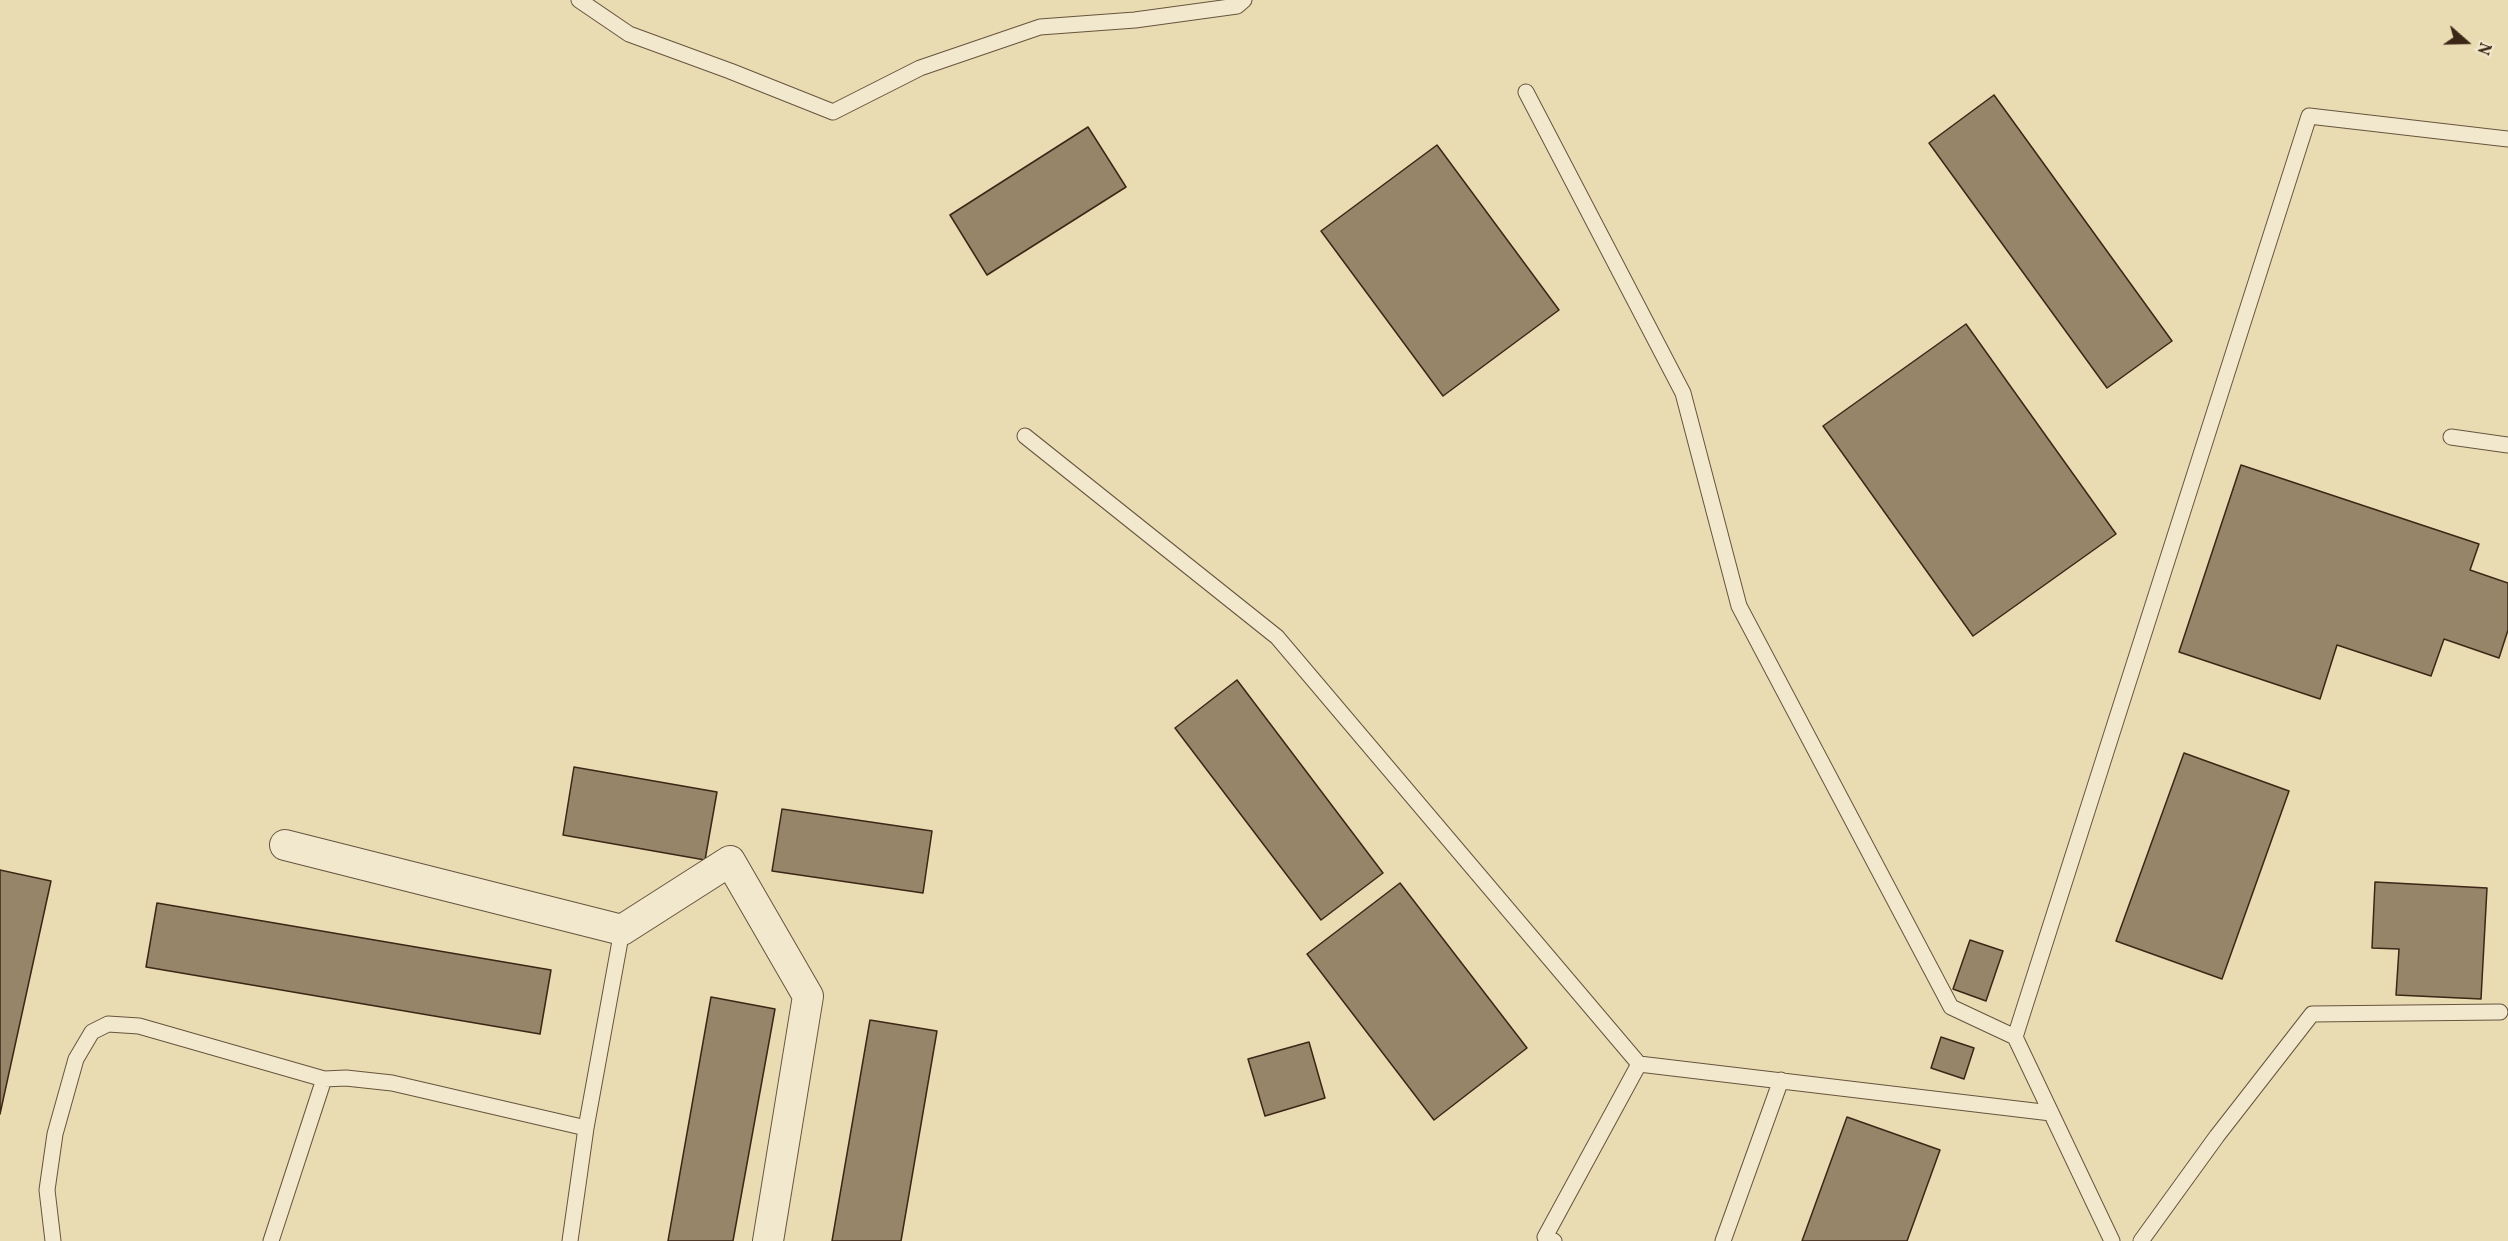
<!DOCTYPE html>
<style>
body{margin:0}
#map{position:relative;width:2508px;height:1241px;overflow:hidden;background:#e9dcb3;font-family:Vollkorn,serif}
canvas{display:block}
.north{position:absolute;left:2436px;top:12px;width:60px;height:60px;-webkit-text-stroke:4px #f1e8ce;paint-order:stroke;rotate:110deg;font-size:16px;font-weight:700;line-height:24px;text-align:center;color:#3c2616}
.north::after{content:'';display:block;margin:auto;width:21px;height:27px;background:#3c2616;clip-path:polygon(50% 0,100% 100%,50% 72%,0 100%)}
</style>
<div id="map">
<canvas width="2508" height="1241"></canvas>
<div class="north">N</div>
</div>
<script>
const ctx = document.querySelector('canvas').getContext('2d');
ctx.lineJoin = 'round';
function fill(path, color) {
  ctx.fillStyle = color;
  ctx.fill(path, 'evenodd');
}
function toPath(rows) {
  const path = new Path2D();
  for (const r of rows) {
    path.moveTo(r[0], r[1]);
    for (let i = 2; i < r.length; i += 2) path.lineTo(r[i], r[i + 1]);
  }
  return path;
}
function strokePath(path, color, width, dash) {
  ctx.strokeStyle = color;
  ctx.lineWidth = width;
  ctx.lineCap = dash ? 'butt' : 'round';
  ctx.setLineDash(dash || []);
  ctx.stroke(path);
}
const building = toPath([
 [1994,95,2172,341,2107,388,1929,143,1994,95],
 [1088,127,1126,187,987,275,950,215,1088,127],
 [1437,145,1559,310,1443,396,1321,231,1437,145],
 [1966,324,2116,534,1973,636,1823,426,1966,324],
 [2241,465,2479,544,2470,570,2508,583,2508,630,2499,658,2444,639,2431,676,2337,645,2320,699,2179,652,2241,465],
 [1237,680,1383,873,1321,920,1175,728,1237,680],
 [2184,753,2289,791,2222,979,2116,941,2184,753],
 [574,767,717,792,705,860,563,835,574,767],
 [782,809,932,831,923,893,772,871,782,809],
 [0,870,51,881,0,1114,0,870],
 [2375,882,2487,888,2481,999,2396,995,2399,949,2372,948,2375,882],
 [1400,883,1527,1048,1434,1120,1307,954,1400,883],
 [157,903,551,970,540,1034,146,967,157,903],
 [1970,940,2003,951,1986,1001,1953,989,1970,940],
 [711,997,775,1009,733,1241,668,1241,711,997],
 [870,1020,937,1031,901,1241,832,1241,870,1020],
 [1941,1037,1974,1048,1964,1079,1931,1068,1941,1037],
 [1309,1042,1325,1098,1265,1116,1248,1059,1309,1042],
 [1847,1117,1940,1150,1907,1241,1802,1241,1847,1117]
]);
const lane = toPath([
 [579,0,629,34,730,71,833,112,920,68,1040,27,1135,20,1237,6,1244,0],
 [1526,92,1683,393,1739,606,1951,1007,2015,1037],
 [1025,436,1277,637,1639,1064,2051,1113],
 [2451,437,2508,445],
 [53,1241,47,1190,55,1134,76,1059,92,1032,108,1024,139,1026,324,1079,346,1078,392,1083,586,1128],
 [271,1241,324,1079],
 [570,1241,586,1128,622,930],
 [1554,1241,1545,1237,1639,1064],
 [1723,1241,1781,1080],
 [2112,1241,2015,1037,2309,116,2508,139],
 [2141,1241,2217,1136,2312,1014,2500,1012]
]);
const street = toPath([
 [285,845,622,930,730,861,808,996,768,1241]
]);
fill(building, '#968568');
strokePath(building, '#3c2616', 1.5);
strokePath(lane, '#67543d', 17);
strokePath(street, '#67543d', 32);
strokePath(lane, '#f1e8ce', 15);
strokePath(street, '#f1e8ce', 30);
</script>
